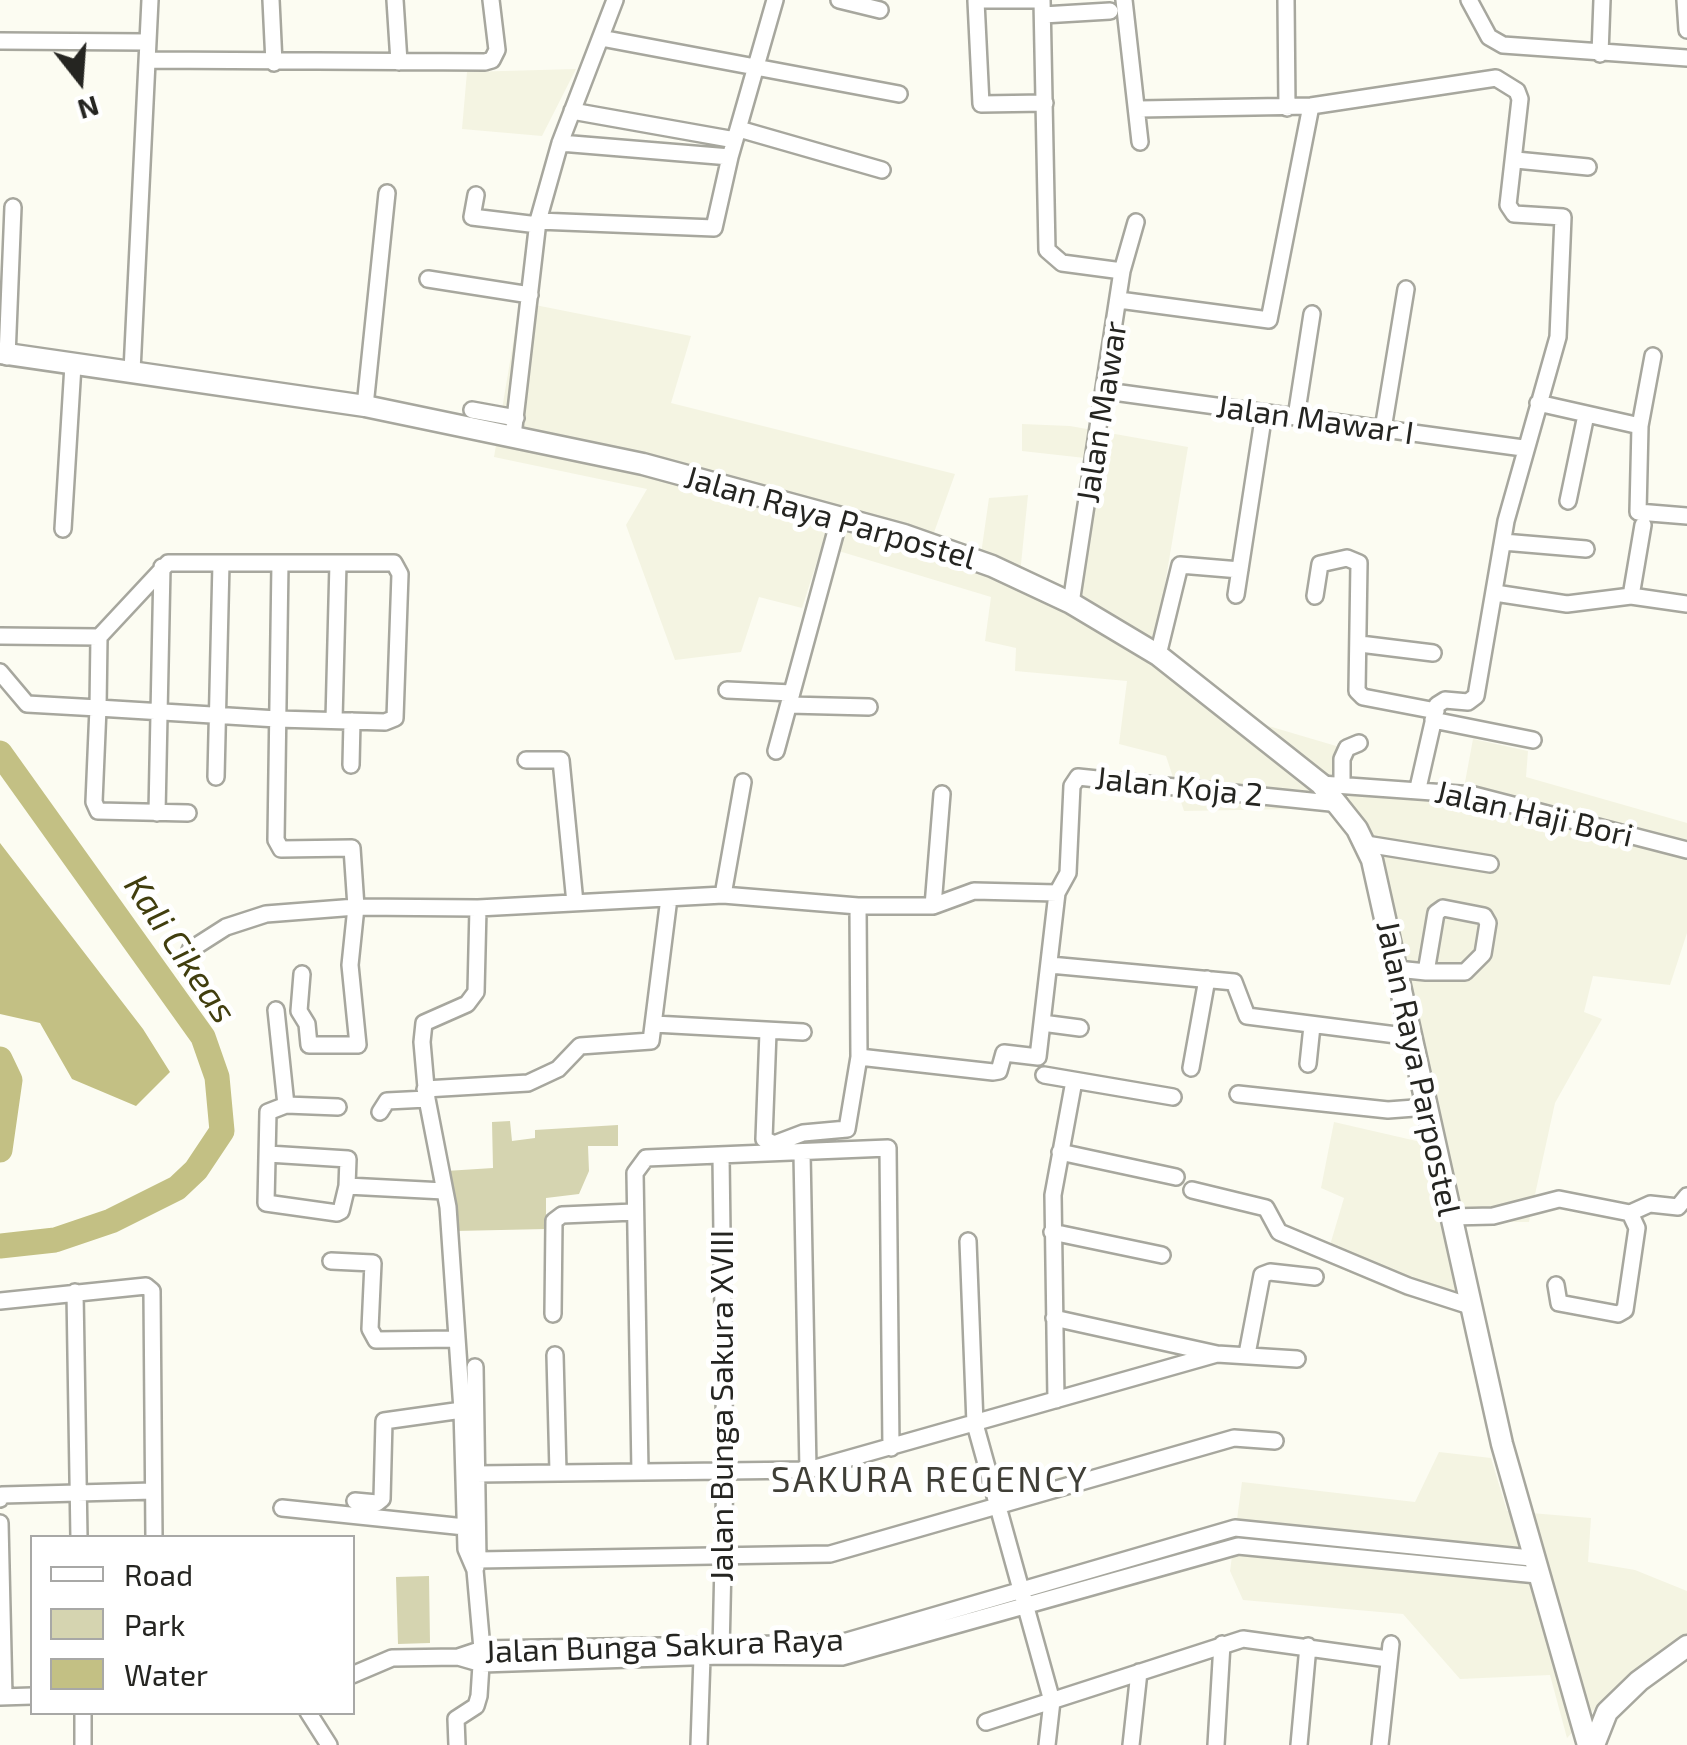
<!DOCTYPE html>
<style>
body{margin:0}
#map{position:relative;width:1687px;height:1745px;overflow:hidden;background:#fcfcf2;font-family:"Exo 2",sans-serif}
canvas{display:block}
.legend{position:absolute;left:30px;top:1535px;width:325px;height:180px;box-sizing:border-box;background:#fff;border:2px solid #a8a8a6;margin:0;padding:12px 18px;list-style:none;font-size:30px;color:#252521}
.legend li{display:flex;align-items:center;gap:20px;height:50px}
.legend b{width:50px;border:2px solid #a8a8a6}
.north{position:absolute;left:30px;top:30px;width:100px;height:100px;-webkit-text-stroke:8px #fff;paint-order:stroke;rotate:163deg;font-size:28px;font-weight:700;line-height:40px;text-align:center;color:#252521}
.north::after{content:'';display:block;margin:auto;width:35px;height:45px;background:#252521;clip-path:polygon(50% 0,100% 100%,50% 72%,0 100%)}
</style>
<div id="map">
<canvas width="1687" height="1745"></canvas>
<ul class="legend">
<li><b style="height:12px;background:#fff"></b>Road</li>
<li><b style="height:28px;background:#d5d4b0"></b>Park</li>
<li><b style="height:28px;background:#c3c084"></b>Water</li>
</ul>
<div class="north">N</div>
</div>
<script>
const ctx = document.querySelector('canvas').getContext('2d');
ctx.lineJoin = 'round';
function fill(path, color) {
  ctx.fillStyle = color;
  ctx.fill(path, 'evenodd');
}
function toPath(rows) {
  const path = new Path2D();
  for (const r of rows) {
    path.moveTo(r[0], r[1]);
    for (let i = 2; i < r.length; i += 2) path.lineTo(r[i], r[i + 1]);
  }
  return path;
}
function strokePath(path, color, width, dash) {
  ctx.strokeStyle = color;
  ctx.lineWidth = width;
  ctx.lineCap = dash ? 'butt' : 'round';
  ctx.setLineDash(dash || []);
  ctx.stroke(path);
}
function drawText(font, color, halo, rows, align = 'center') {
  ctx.font = font + ' "Exo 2",sans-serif';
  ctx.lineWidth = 10;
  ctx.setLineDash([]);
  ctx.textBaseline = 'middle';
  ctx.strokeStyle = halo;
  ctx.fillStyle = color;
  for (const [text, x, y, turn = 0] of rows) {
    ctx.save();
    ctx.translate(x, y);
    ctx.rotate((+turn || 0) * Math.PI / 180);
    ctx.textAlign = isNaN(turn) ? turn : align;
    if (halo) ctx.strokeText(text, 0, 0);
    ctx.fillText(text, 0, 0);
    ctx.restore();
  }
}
const built = toPath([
 [576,69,542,136,462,129,467,72],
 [520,302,691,336,671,403,955,474,932,538,981,554,989,498,1028,495,1019,584,1068,605,1085,458,1022,451,1022,424,1070,426,1188,447,1154,650,1248,720,1343,748,1346,786,1463,793,1473,739,1528,751,1526,777,1687,823,1687,933,1670,985,1593,976,1584,1012,1602,1019,1555,1103,1529,1222,1447,1222,1467,1306,1407,1297,1325,1262,1344,1198,1321,1188,1334,1122,1434,1145,1374,855,1347,808,1184,811,1166,756,1119,744,1127,681,1015,671,1016,648,985,641,991,597,822,546,802,608,759,597,741,652,675,660,626,525,647,489,494,457],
 [1439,1452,1491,1458,1507,1511,1591,1518,1588,1562,1635,1570,1687,1591,1687,1638,1614,1688,1567,1738,1550,1675,1460,1679,1403,1614,1243,1600,1230,1571,1242,1482,1415,1502]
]);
const green = toPath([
 [510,1121,512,1141,535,1138,535,1130,618,1125,618,1146,588,1146,589,1171,579,1194,546,1198,546,1229,455,1231,446,1171,493,1168,492,1122],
 [429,1576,430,1643,398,1644,396,1577]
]);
const water = toPath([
 [0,843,143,1029,170,1072,136,1106,72,1079,40,1023,0,1014]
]);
const river = toPath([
 [0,753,203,1037,217,1077,222,1131,196,1170,177,1188,111,1221,55,1240,0,1246],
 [0,1059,10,1080,0,1150]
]);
const minor = toPath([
 [271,0,274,63],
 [395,0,399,62],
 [839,0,880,10],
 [976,0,1042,0],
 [1042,0,1047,250,1062,263,1122,271],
 [1124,0,1140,142],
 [1286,0,1287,108],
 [1469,0,1489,37,1503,45,1687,58],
 [1685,0,1687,30],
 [976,1,981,104,1045,103],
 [1043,15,1110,11],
 [601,38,899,94],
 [0,41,146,42],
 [1600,54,1602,0],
 [148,60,485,62,492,60,497,50,491,0],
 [1139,109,1311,106,1496,78,1517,91,1520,99,1508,205,1514,214,1563,217,1558,337,1506,521,1476,696,1468,702,1445,700,1437,705,1418,788],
 [572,111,735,140],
 [739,129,882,170],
 [560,143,730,157,775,0],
 [1516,160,1588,167],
 [476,195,472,217,538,225],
 [538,221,714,228,730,157],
 [428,279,530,295],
 [1119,300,1269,320,1311,106],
 [7,357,13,207],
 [132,371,150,0],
 [1106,391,1523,448],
 [1538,403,1640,426,1653,356],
 [365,406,387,193],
 [472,410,516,418],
 [1296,417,1312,314],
 [1640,426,1638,512,1687,516],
 [1383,429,1406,289],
 [513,436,538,221,560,143,615,0],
 [1568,501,1586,415],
 [63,529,73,365],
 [1503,542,1586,549],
 [280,563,276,840,281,849,352,848,356,907,478,908,723,895,858,906,933,906,974,891,1057,893],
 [1495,593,1567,604,1631,596,1687,604],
 [1236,595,1264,413],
 [1315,596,1320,564,1347,558,1359,563,1357,691,1363,697,1436,711],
 [1631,596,1643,525],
 [1071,603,1122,271,1136,222],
 [0,636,99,637,168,563,394,563,400,574,395,718,385,722,277,719,98,708,94,802,98,811,188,813],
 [1360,644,1433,653],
 [1158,655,1180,565,1240,570],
 [0,672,27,704,98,708,99,637],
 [727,690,792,693],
 [789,705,869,707],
 [334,720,338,563],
 [1433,720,1533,740],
 [776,751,840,516],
 [526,760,561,760,575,903],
 [351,765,352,721],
 [216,777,221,563],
 [1321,784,1474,795,1687,850],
 [1342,785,1342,759,1347,748,1359,743],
 [157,813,162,567],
 [1366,844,1490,864],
 [723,895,743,782],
 [933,906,942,794],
 [190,950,226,927,266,914,356,907,350,965,358,1045,309,1045,307,1024,299,1011,302,974],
 [1050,965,1234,982,1247,1016,1412,1037],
 [1397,969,1426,972,1465,972,1483,954,1488,923,1484,916,1443,908,1436,913,1426,972],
 [276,1010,286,1105],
 [1042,1023,1080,1028],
 [654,1024,803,1032],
 [768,1032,764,1139,774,1144,803,1133,847,1129,859,1057,858,906],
 [859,1057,993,1072,999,1071,1004,1053,1038,1057,1057,893,1068,873,1072,786,1078,777,1340,804],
 [1308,1064,1312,1026],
 [1191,1068,1207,979],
 [1044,1075,1173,1097],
 [425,1089,528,1083,558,1069,580,1046,651,1041,669,898],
 [1238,1094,1388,1110,1428,1107],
 [338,1107,286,1105,268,1112,266,1203,337,1213,341,1211,347,1186,444,1191],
 [380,1112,387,1101,427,1099],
 [1060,1152,1176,1177],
 [802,1153,808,1470],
 [268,1154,348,1159,347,1186],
 [721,1156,725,1471,721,1652],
 [1192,1190,1266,1208,1279,1232,1408,1286,1470,1306],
 [1451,1217,1493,1216,1559,1199,1630,1213,1650,1204,1678,1207,1687,1196],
 [1052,1232,1162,1255],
 [968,1241,975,1424,1052,1701,1047,1745],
 [331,1261,373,1263,370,1329,376,1340,455,1339],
 [1556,1285,1559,1303,1618,1314,1625,1310,1637,1228,1630,1213],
 [75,1292,79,1538],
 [0,1301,146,1286,152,1291,154,1538],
 [553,1314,554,1221,562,1215,634,1212],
 [1054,1318,1217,1354,1297,1359],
 [1247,1354,1262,1275,1270,1272,1315,1277],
 [555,1355,558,1472],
 [475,1367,478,1560],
 [1056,1400,1053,1195,1074,1081],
 [640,1472,635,1173,646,1158,888,1148,891,1448],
 [476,1474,808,1470,1217,1354],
 [0,1499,2,1495,153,1491],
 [355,1501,377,1503,382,1499,384,1421,462,1410],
 [282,1508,465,1527],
 [0,1523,4,1697],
 [475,1570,478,1560,830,1554,1234,1438,1275,1441],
 [458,1657,482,1649,840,1643,1235,1528,1531,1558],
 [352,1675,392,1658,458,1657,482,1664,721,1656,842,1657,1238,1546,1537,1575],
 [0,1697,32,1696],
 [83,1712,83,1745],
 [308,1712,329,1745],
 [986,1722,1243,1639,1388,1659],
 [457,1745,456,1719,476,1706,479,1696,482,1649,475,1570,466,1549,462,1410,448,1207,427,1099,422,1042,424,1023,467,1004,476,992,478,908],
 [699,1745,702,1657],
 [1131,1745,1139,1672],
 [1216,1745,1222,1644],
 [1299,1745,1308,1646],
 [1380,1745,1391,1644]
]);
const major = toPath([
 [0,353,365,406,643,464,904,535,992,566,1071,603,1158,655,1321,784,1357,829,1372,860,1502,1444,1588,1745],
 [1594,1745,1607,1712,1639,1681,1687,1646]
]);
const streetNames = [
 ["Jalan Mawar",1102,412,-81],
 ["Jalan Mawar I",1315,420,8],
 ["Jalan Raya Parpostel",830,518,16],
 ["Jalan Koja 2",1179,787,6],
 ["Jalan Haji Bori",1534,814,13],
 ["Jalan Raya Parpostel",1418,1068,78],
 ["Jalan Bunga Sakura XVIII",722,1406,-90],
 ["Jalan Bunga Sakura Raya",664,1646,-2]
];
const waterNames = [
 ["Kali Cikeas",180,949,56]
];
const neighbourhoodNames = [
 ["SAKURA REGENCY",930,1480]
];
fill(built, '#f4f4e2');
fill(green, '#d5d4b0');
fill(water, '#c3c084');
strokePath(river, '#c3c084', 25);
strokePath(minor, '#a7a79e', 20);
strokePath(major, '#a7a79e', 25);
strokePath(minor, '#fff', 15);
strokePath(major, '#fff', 20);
drawText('32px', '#252521', '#fff', streetNames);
drawText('italic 35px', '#413e0e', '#fff', waterNames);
ctx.letterSpacing = '2.5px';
drawText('35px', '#403f37', '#fff', neighbourhoodNames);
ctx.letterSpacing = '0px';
</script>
